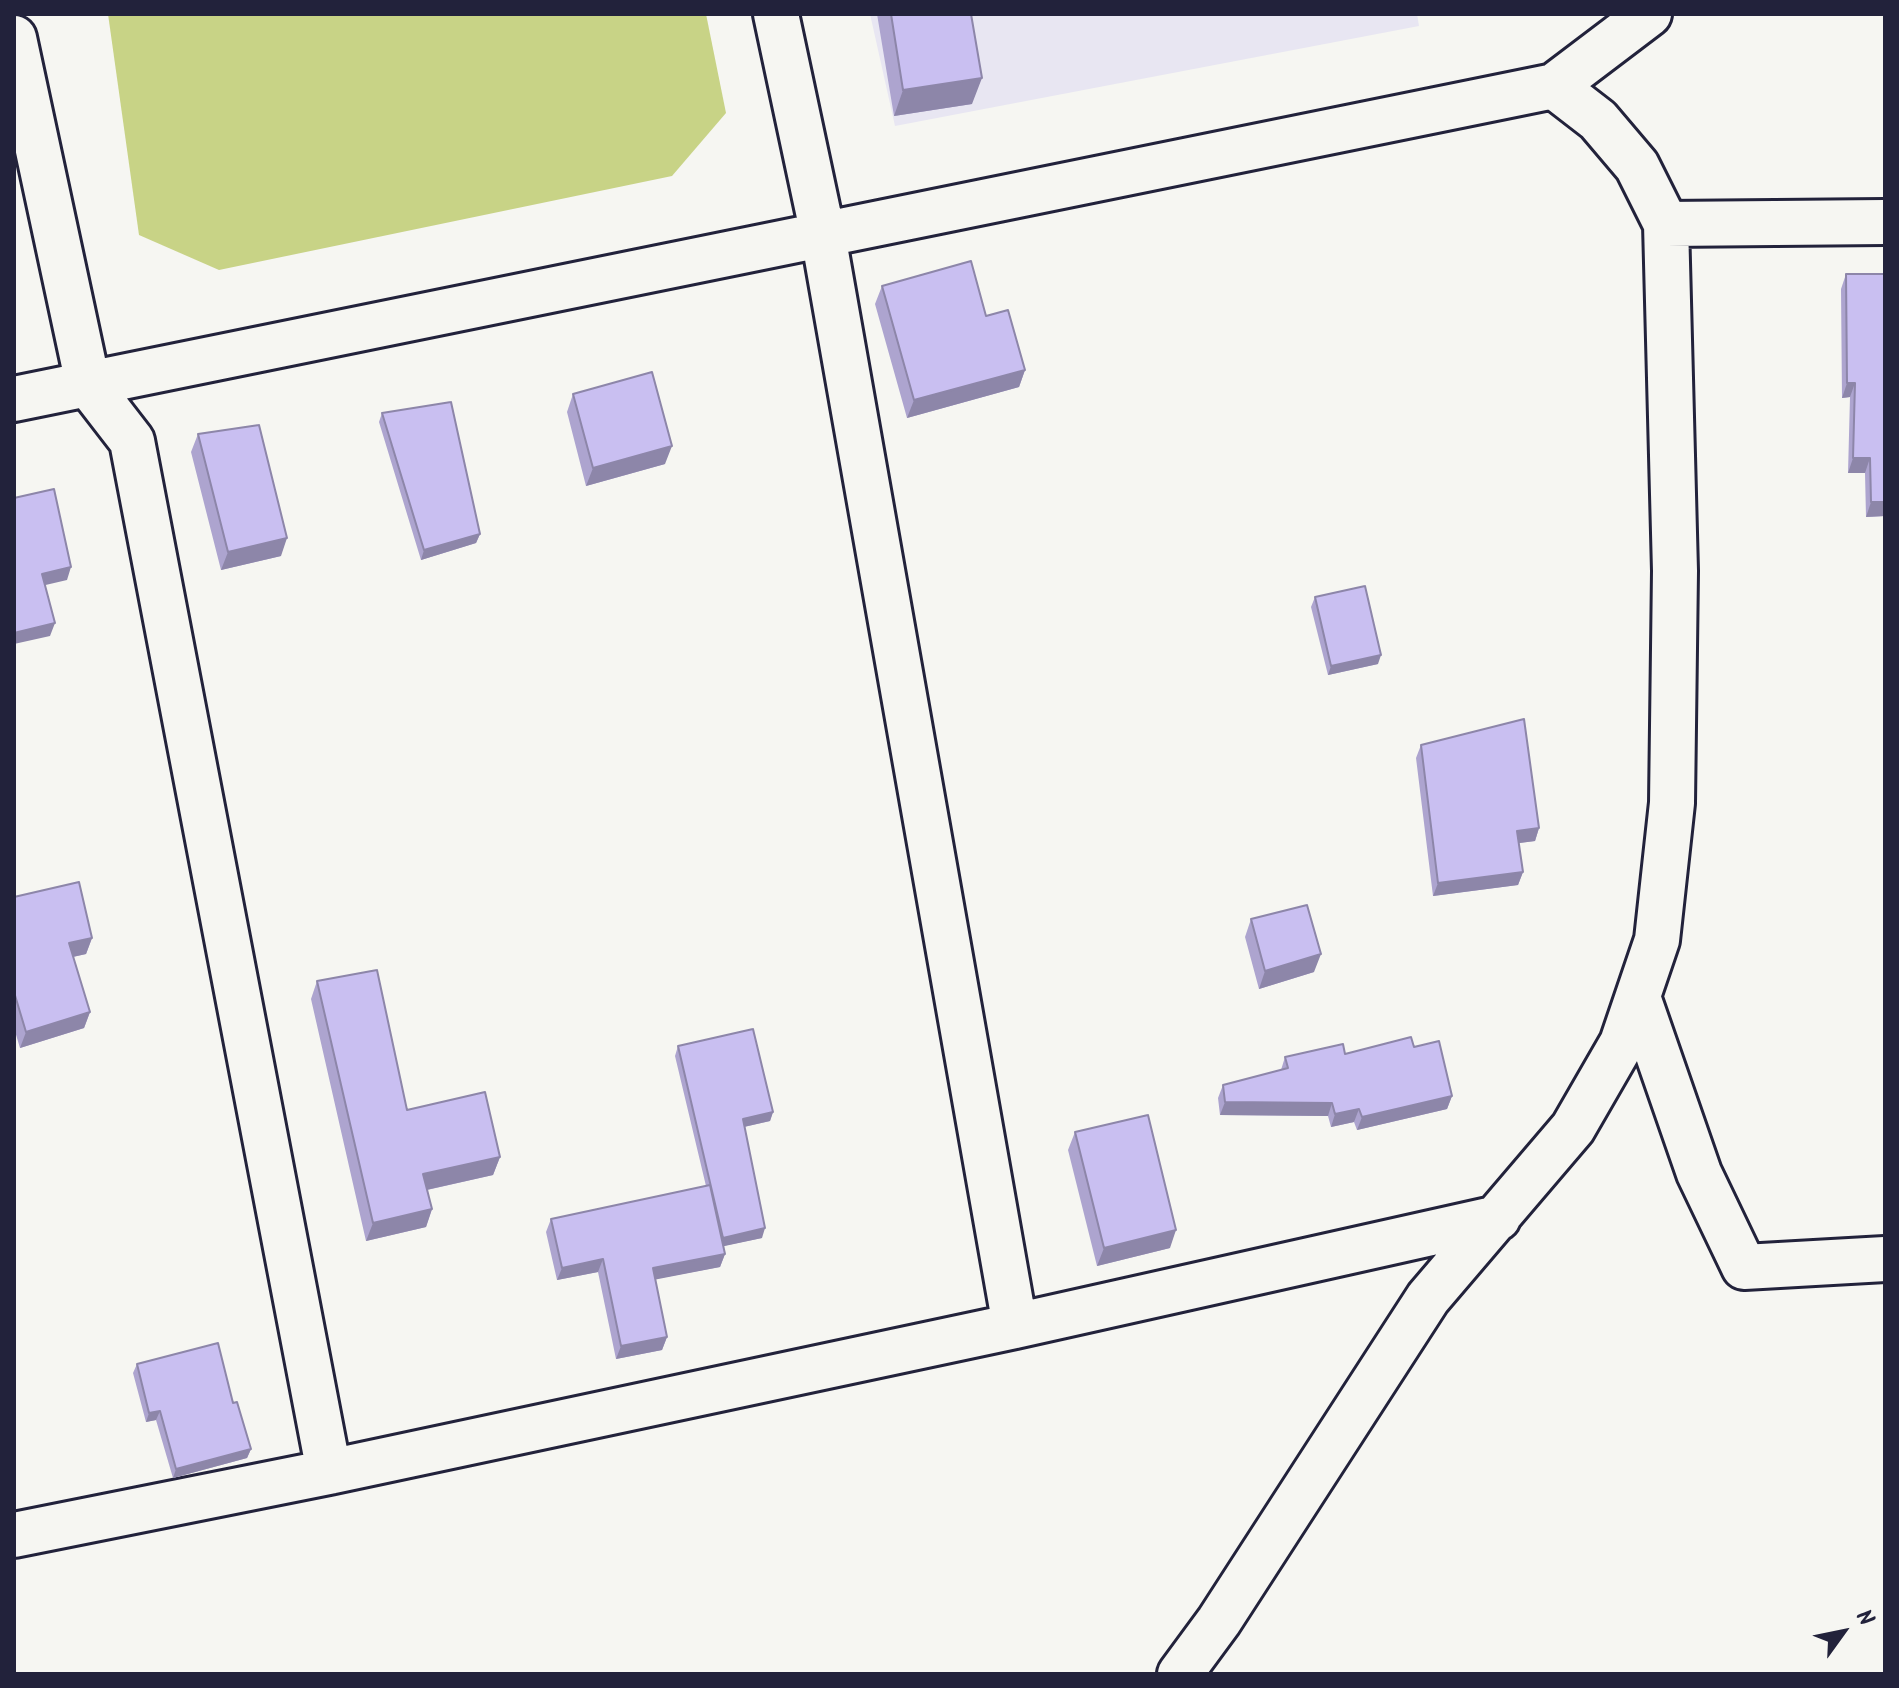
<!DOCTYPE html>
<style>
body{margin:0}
#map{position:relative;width:1899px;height:1688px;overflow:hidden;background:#f6f6f2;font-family:Kalam,sans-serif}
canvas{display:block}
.frame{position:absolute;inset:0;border:16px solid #22223b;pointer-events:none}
.north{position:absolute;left:1803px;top:1592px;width:80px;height:80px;-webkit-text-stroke:6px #f6f6f2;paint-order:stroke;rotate:57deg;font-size:22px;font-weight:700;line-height:32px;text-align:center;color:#22223b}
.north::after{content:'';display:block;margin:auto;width:28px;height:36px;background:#22223b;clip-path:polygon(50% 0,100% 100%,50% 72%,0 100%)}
</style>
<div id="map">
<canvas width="1899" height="1688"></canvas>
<div class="frame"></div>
<div class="north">N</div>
</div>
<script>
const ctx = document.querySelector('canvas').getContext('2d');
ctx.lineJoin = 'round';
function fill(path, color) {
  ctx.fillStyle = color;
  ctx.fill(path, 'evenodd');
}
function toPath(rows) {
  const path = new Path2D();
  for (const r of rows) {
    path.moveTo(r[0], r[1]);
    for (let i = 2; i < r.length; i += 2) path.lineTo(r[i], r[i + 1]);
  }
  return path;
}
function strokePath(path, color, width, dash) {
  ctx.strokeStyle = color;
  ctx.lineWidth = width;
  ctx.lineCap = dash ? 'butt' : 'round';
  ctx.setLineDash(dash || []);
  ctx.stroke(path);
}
const built = toPath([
 [870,14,1417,14,1419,26,895,126]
]);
const green = toPath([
 [108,14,706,14,726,113,672,176,219,270,139,235]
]);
const minor = toPath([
 [776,14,823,235,1015,1326],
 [14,38,88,384,132,441,329,1472],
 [1666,224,1885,222],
 [14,399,1554,86,1649,14],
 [1638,997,1699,1173,1744,1267,1885,1259],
 [14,1535,329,1472,1015,1326,1498,1218],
 [1180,1674,1219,1621,1428,1298,1573,1128,1622,1043,1657,940,1672,803,1675,571,1666,224,1637,166,1598,120,1554,86]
]);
const wall = toPath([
 [877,14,971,14,972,104,894,116],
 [1846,274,1885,516,1866,517,1865,473,1848,473,1850,397,1842,398,1841,289],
 [882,286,1025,370,1019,387,907,418,875,304],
 [573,394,665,464,586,486,567,412],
 [382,413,480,534,476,543,421,560,379,422],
 [198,434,281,556,221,570,191,452],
 [1315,597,1378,664,1328,675,1311,607],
 [1421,745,1539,828,1535,841,1519,843,1523,872,1518,885,1433,896,1416,758],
 [14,897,92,938,86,954,73,957,90,1012,84,1028,20,1048,14,1028],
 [1251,919,1314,972,1259,989,1245,937],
 [317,981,407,1110,500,1157,493,1175,427,1190,432,1209,426,1227,366,1241,311,999],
 [678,1046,773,1112,770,1121,744,1127,762,1238,723,1246,725,1254,720,1267,655,1279,667,1337,662,1350,616,1359,598,1272,557,1280,546,1232,551,1219,706,1186,675,1056],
 [1414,1047,1452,1096,1447,1109,1357,1130,1354,1122,1331,1127,1328,1116,1220,1115,1218,1098,1223,1085,1281,1070,1285,1057,1345,1054],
 [1075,1132,1170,1248,1097,1266,1068,1150],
 [137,1364,233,1403,251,1449,247,1458,173,1478,156,1420,146,1422,133,1373]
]);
const shadedWall = toPath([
 [982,78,972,104,894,116,903,90],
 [1025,370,1019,387,907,418,914,400],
 [1847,383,1855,383,1850,397,1842,398],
 [672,446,665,464,586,486,593,468],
 [1853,458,1870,458,1865,473,1848,473],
 [1871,502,1885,502,1885,516,1866,517],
 [480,534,476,543,421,560,424,550],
 [287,538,281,556,221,570,228,552],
 [71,567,67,580,37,587,42,574],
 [55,623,50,636,14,644,14,633],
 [1381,655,1378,664,1328,675,1331,666],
 [1539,828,1535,841,1512,844,1517,831],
 [1523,872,1518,885,1433,896,1438,883],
 [92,938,86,954,63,959,69,943],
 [1321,954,1314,972,1259,989,1265,971],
 [90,1012,84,1028,20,1048,26,1032],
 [1452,1096,1447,1109,1357,1130,1362,1117],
 [1225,1102,1332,1103,1328,1116,1220,1115],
 [1359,1109,1354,1122,1331,1127,1335,1114],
 [773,1112,770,1121,739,1128,743,1119],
 [500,1157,493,1175,417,1192,423,1174],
 [432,1209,426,1227,366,1241,373,1223],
 [765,1228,762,1238,720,1247,723,1238],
 [1176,1230,1170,1248,1097,1266,1104,1248],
 [725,1254,720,1267,648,1281,653,1268],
 [603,1259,598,1272,557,1280,562,1268],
 [667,1337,662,1350,616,1359,621,1346],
 [160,1411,156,1420,146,1422,149,1413],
 [251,1449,247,1458,173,1478,176,1469]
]);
const building = toPath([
 [891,14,971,14,982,78,903,90,891,14],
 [971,261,986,316,1008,310,1025,370,914,400,882,286,971,261],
 [1846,274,1885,274,1885,502,1871,502,1870,458,1853,458,1855,383,1847,383,1846,274],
 [652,372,672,446,593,468,573,394,652,372],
 [451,402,480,534,424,550,382,413,451,402],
 [259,425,287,538,228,552,198,434,259,425],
 [54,489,71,567,42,574,55,623,14,633,14,498,54,489],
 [1365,586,1381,655,1331,666,1315,597,1365,586],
 [1524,719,1539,828,1517,831,1523,872,1438,883,1421,745,1524,719],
 [79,882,92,938,69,943,90,1012,26,1032,14,992,14,897,79,882],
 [1307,905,1321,954,1265,971,1251,919,1307,905],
 [377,970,407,1110,485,1092,500,1157,423,1174,432,1209,373,1223,317,981,377,970],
 [753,1029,773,1112,743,1119,765,1228,723,1238,678,1046,753,1029],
 [1411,1037,1414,1047,1439,1041,1452,1096,1362,1117,1359,1109,1335,1114,1332,1103,1225,1102,1223,1085,1288,1068,1285,1057,1343,1044,1345,1054,1411,1037],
 [1148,1115,1176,1230,1104,1248,1075,1132,1148,1115],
 [710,1185,725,1254,653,1268,667,1337,621,1346,603,1259,562,1268,551,1219,710,1185],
 [218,1343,233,1403,237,1402,251,1449,176,1469,160,1411,149,1413,137,1364,218,1343]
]);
fill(built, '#e8e6f2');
fill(green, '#c8d386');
strokePath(minor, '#22223b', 50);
strokePath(minor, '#f6f6f2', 44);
fill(wall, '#ada4cf');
fill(shadedWall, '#8d86a9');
fill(building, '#c9bff1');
strokePath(building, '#8d86a9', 2);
</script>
